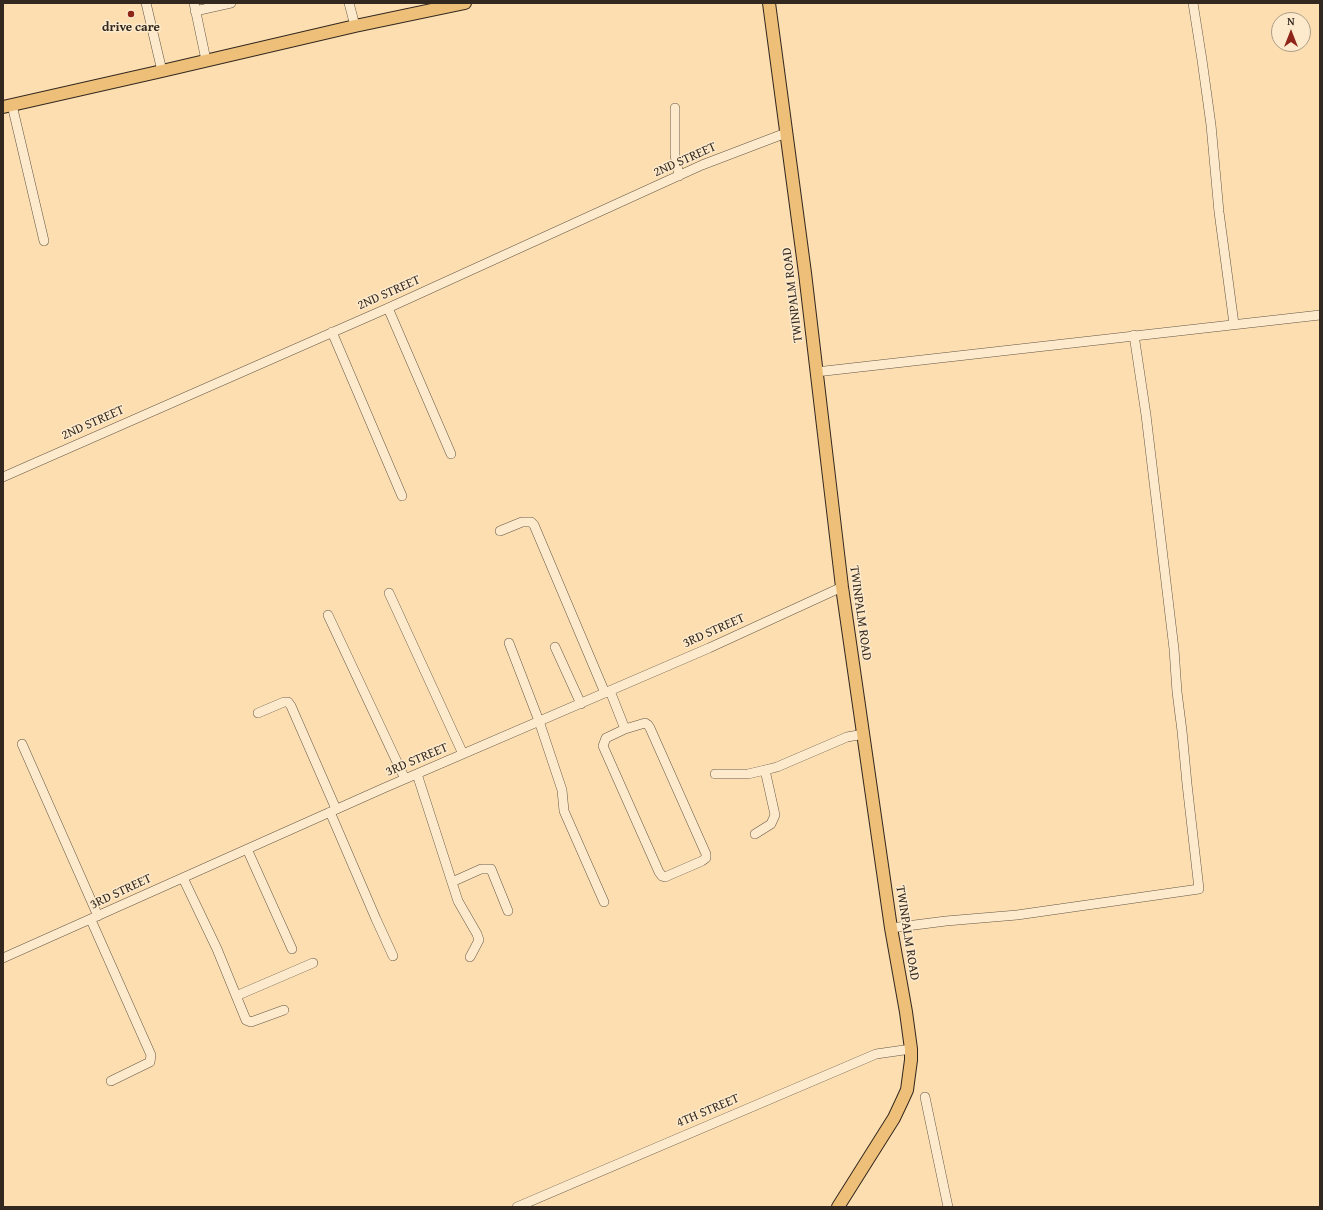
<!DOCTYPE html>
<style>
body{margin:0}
#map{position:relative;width:1323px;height:1210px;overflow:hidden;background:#fcdeb1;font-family:"Gentium Book Plus",serif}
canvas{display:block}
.frame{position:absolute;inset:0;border:4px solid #32281f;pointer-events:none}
.north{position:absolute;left:1271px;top:12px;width:40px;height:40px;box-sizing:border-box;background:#fdeacc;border:1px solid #ac9c87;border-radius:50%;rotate:0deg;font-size:11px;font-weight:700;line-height:16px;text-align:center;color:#32281f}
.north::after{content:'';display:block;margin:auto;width:14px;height:18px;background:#8f2418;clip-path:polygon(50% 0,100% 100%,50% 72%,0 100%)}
</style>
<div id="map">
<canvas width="1323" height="1210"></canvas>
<div class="frame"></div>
<div class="north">N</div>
</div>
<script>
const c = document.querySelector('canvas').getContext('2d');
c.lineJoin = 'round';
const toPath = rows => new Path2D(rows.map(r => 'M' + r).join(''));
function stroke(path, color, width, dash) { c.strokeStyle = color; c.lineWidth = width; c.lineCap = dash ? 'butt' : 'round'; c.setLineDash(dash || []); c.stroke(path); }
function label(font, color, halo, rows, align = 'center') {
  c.font = font + ' "Gentium Book Plus",serif'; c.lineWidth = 3; c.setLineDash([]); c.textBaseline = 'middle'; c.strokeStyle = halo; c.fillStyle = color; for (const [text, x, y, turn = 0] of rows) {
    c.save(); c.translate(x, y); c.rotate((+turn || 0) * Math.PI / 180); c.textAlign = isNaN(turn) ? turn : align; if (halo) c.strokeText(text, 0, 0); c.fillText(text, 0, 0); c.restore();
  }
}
const minor = toPath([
 [146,3,162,71],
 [194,3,206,60],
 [349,3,355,26],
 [1193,3,1202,60,1211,125,1219,212,1234,324],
 [195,11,231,3],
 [12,105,44,241],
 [675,108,675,155,679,176],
 [388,308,451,454],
 [332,332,402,496],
 [816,372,1320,315],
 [3,477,388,308,702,165,786,133],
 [500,531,522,522,531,522,534,525,605,693],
 [389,593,463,754],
 [328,615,405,779],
 [509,643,539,721,562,790,564,811,604,902],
 [555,647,581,704],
 [610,691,625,729],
 [258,713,284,702,288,702,291,706,336,809],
 [645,723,648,725,650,728,706,854,706,858,702,861,665,877,662,876,659,872,603,746,606,738,625,729,645,723],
 [22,744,98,916],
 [417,774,458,901,477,934,479,940,470,957],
 [715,774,748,774,765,770,777,767,847,737,864,734],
 [330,812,376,919,393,956],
 [755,834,771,824,775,815,765,770],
 [247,849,292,949],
 [183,878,217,949,246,1020,251,1022,284,1010],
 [452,882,481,869,491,869,508,911],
 [91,920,151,1055,150,1062,111,1081],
 [891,928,946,921,1017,915,1199,889,1187,784,1182,731,1177,692,1174,649,1146,415,1134,335],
 [3,958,384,788,709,648,842,587],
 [236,996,313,963],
 [925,1097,948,1207],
 [517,1207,876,1054,911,1049]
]);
const major = toPath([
 [769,3,805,273,842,587,891,928,906,1012,911,1049,911,1060,907,1090,902,1101,894,1118,838,1207],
 [3,107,162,71,355,26,465,3]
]);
const markers = [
 [131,14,4,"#8f2418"]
];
const poiNames = [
 ["drive care",131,28]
];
const streetNames = [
 ["2ND STREET",685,160,-24],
 ["2ND STREET",389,293,-24],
 ["TWINPALM ROAD",793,295,-97],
 ["2ND STREET",93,423,-24],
 ["TWINPALM ROAD",860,613,82],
 ["3RD STREET",714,631,-24],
 ["3RD STREET",417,760,-23],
 ["3RD STREET",121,892,-25],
 ["TWINPALM ROAD",907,933,81],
 ["4TH STREET",708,1111,-23]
];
stroke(minor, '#645644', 10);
stroke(major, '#32281f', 14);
stroke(minor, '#fdeacc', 9);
stroke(major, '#eebf78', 12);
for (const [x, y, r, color] of markers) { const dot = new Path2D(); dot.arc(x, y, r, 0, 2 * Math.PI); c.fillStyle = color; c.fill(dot); stroke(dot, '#fdeacc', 1.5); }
label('bold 13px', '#32281f', '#fdeacc', poiNames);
label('13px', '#32281f', '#fdeacc', streetNames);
</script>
